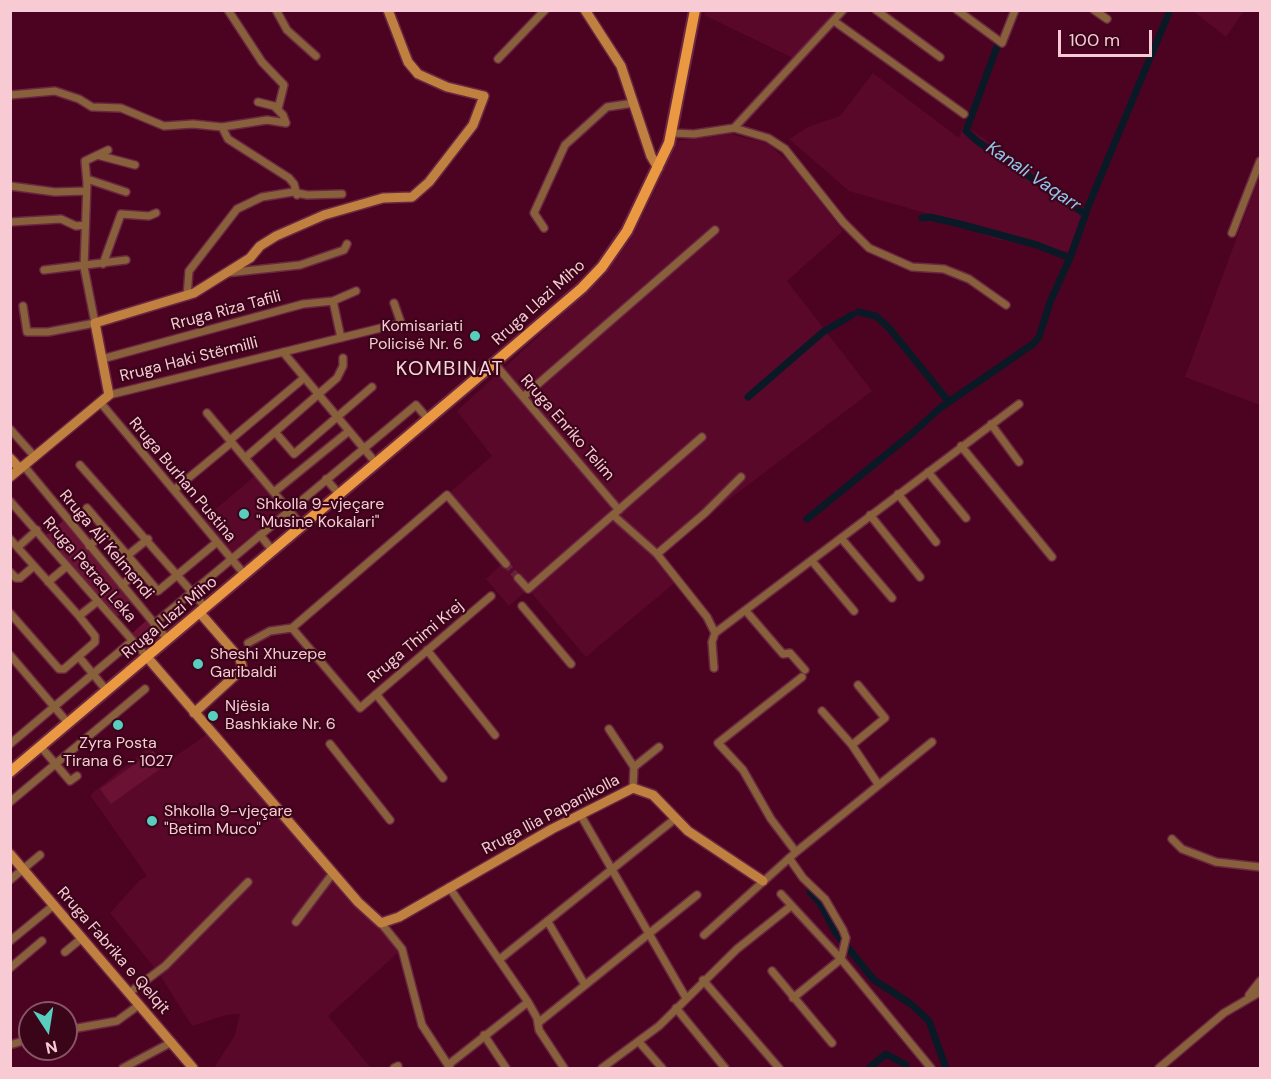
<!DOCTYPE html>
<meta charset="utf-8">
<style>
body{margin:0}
#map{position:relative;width:1271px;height:1079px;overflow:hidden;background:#4b0321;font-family:"DM Sans",sans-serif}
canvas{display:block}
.frame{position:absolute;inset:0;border:12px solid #f7cad4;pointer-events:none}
.north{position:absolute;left:18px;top:1001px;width:60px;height:60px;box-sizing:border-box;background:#3a0519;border:2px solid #865464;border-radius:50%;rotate:168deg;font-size:16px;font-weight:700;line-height:24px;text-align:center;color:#f7cad4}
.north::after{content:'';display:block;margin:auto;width:21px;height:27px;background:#59cebe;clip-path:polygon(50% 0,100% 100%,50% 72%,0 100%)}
.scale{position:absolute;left:1058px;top:30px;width:94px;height:27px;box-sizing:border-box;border:3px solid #f7cad4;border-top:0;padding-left:8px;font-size:18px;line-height:21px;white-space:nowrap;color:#f7cad4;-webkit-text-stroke:4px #3a0519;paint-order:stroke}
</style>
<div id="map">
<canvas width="1271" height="1079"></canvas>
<div class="frame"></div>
<div class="north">N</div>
<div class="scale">100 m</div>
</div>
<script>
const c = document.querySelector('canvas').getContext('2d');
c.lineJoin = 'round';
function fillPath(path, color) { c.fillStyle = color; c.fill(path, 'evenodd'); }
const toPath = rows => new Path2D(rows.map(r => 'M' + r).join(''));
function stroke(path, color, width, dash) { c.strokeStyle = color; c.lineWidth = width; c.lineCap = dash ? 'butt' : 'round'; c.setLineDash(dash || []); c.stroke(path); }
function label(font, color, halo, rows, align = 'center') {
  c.font = font + ' "DM Sans",sans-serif'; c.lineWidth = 4.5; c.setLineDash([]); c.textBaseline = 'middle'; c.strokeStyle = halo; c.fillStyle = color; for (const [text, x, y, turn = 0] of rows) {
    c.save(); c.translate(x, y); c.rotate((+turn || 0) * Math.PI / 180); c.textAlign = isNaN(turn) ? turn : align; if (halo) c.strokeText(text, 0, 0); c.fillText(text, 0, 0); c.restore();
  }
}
const built = toPath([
 [705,10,843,11,797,60,704,15],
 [1193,11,1244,11,1226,37],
 [873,73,959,138,964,125,1085,208,1068,252,996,239,925,213,849,191,789,139,808,127,840,116],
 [731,134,768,144,790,163,843,231,787,281,872,391,657,554,678,580,586,657,528,589,509,606,486,579,504,562,447,495,492,456,457,411,604,276,631,239,654,193,675,141],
 [1260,175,1260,405,1185,377],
 [256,475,284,509,232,552,204,519],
 [210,732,402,949,328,1016,371,1068,214,1068,235,1035,240,1014,226,1015,192,1026,158,972,110,913,139,881,147,876,90,795,149,747,166,763]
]);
const green = toPath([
 [63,521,133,604,116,618,46,535],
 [149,618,162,633,141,650,129,636],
 [153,751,164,766,111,804,100,789]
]);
const canal = toPath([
 [998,44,966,131,977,141,1085,214,1170,10],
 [922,218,930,217,960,224,1037,245,1070,258],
 [858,312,876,316,889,328,949,402],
 [748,397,823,332,852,315],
 [807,519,915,431,940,408,1033,344,1039,337,1050,302,1070,258,1086,213],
 [810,892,820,903,836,933,874,980,911,1004,929,1021,946,1068],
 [869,1068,886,1054,906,1065]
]);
const streetTunnel = toPath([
 [506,564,518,578]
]);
const street = toPath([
 [228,10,262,62,284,85,278,109],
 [276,10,287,30,316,56],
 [876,10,940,57],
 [957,10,1002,43,1015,10],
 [1094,10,1107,19],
 [834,21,964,114],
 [498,59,545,10],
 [10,95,55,91,79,99,92,107,121,108,164,126,193,124,222,127,267,120,286,123,283,115,274,106,258,102],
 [222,127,228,139,289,178,294,184,297,195],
 [734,128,843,10],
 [672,133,694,134,734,128,768,138,785,149,843,222,869,248,912,267,944,269,969,279,1006,305],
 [97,155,135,165],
 [87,179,126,192],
 [10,186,55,192,86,191],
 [10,222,61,219,76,226,85,225],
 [544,228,534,213,565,145,607,107,634,103],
 [1232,233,1260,161],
 [103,264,121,214,149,216,156,213],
 [44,270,126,260],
 [226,273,300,265,344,250,347,244],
 [187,296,189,271,237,209,262,197,293,192,307,195,342,194],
 [333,301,341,338],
 [23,306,27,332,48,332,95,323,84,267,87,183,85,161,108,150],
 [283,352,376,463],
 [102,359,303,304,333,301,356,291],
 [494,363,619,510],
 [109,395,401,323,394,303],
 [523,397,715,230],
 [100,402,245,575],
 [207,413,302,526],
 [991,424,1019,462],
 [10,429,35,457],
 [275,432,294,454,372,387],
 [230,440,304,378],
 [961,446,1052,557],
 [245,458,337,378,343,366,343,358],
 [80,465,206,608],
 [24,466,168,640],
 [928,472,966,518],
 [326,479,339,494],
 [174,490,232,442],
 [274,492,349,431],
 [898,494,936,542],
 [10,501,147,657],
 [87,508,158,591,217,542],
 [613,515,657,554,707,617,715,633,712,642,714,668],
 [870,515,920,577],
 [260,535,273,551],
 [841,538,892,598],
 [10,539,79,616,95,636,95,642,64,669,59,669,10,613],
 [89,546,107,531],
 [18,547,37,530],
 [657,554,705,513,741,477],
 [128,555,148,539],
 [812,561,854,611],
 [10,572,16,578,20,578,34,566],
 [518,578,528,589,702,437],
 [48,582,67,566],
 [122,585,140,570],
 [522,606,571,664],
 [746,611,783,654,790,653,805,670],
 [79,616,98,601],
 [154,624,416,405,428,419],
 [292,628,360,708,491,596],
 [715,633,1019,404],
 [248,643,270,631,292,628,447,495,506,564],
 [427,650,495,735],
 [10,655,68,723],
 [79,657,107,691],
 [858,685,885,718,852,745,878,784],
 [376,694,443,778],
 [822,711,852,745],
 [609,729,634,767,633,788],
 [10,744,132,641],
 [330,744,390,820],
 [41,747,70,781,77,776],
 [634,767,659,747],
 [10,802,145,689],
 [580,814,686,998],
 [1172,839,1182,849,1216,862,1260,867],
 [796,852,771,819,743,770,718,743,802,677],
 [789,858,803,878,825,899,843,930,846,938,841,959],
 [10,880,40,855],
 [449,887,528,1002,537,1018,539,1030,564,1068],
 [781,894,841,959,931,1068],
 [296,922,333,873],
 [548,922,585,985],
 [381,923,402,949,422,1025,450,1068],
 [704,935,796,852,932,742],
 [10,941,54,905],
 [65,952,82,938],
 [500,959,676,818],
 [10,968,42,941],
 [772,971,832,1043],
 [703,980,779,1068],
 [129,993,165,966,248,882],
 [1249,995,1260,981],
 [793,998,841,959],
 [676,1008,725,1068],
 [538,1023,697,895],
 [66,1030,117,1021,139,1005],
 [484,1035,506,1068],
 [639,1042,662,1068],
 [13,1044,30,1039],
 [448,1065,528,1002],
 [123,1068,172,1042],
 [394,1068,398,1066],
 [602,1068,659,1026,737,949,791,906],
 [1159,1068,1224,1013,1260,992]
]);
const secondary = toPath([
 [585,10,621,66,651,156,658,168],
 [10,458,20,469],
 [10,477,109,395,95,323,194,293,250,258,260,246,276,236,324,215,383,198,412,197,429,182,473,125,484,96,447,87,418,74,408,62,388,10],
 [147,657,358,902,381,923,399,917,552,829,633,788,653,795,688,831,763,881],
 [194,713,239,672,242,666,240,659,200,613],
 [10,854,193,1068]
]);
const primary = toPath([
 [10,772,465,388,582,288,602,267,627,231,669,143,695,10]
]);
const markers = [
 [475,336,6,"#59cebe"],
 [244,514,6,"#59cebe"],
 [198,664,6,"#59cebe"],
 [213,716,6,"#59cebe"],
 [118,725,6,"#59cebe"],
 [152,821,6,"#59cebe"]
];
const streetNames = [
 ["Rruga Llazi Miho",539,303,-42],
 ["Rruga Riza Tafili",226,311,-15],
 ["Rruga Haki Stërmilli",189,360,-14],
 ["Rruga Enriko Telim",567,428,49],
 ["Rruga Burhan Pustina",182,480,50],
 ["Rruga Ali Kelmendi",106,545,50],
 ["Rruga Petraq Leka",89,570,49],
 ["Rruga Llazi Miho",170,618,-40],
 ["Rruga Thimi Krej",416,642,-40],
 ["Rruga Ilia Papanikolla",551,815,-28],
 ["Rruga Fabrika e Qelqit",113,951,49]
];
const poiNames = [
 ["Komisariati",463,327,"right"],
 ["Policisë Nr. 6",463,345,"right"],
 ["Shkolla 9-vjeçare",256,505],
 ["\"Musine Kokalari\"",256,523],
 ["Sheshi Xhuzepe",210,655],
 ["Garibaldi",210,673],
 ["Njësia",225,707],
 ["Bashkiake Nr. 6",225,725],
 ["Zyra Posta",118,744,"center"],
 ["Tirana 6 - 1027",118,762,"center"],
 ["Shkolla 9-vjeçare",164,812],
 ["\"Betim Muco\"",164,830]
];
const waterNames = [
 ["Kanali Vaqarr",1033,177,34]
];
const quarterNames = [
 ["KOMBINAT",450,370]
];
fillPath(built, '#5a082a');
fillPath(green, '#6a1134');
stroke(canal, '#091a26', 7);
stroke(streetTunnel, '#65213c', 7, [7, 3.5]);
stroke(street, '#6a2741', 10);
stroke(secondary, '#6a2741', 12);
stroke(primary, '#6a2741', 14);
stroke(street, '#88603b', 7);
stroke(secondary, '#bf8040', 9);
stroke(primary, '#ea9842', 10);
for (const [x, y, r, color] of markers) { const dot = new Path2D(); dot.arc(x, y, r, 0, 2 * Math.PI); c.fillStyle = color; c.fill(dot); stroke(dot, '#3a0519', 2); }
label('16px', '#f7cad4', '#3a0519', streetNames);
label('16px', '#f7cad4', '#3a0519', poiNames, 'left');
label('italic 18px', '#92c4ed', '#3a0519', waterNames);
c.letterSpacing = '1.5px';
label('20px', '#f8d4dc', '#3a0519', quarterNames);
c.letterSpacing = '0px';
</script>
